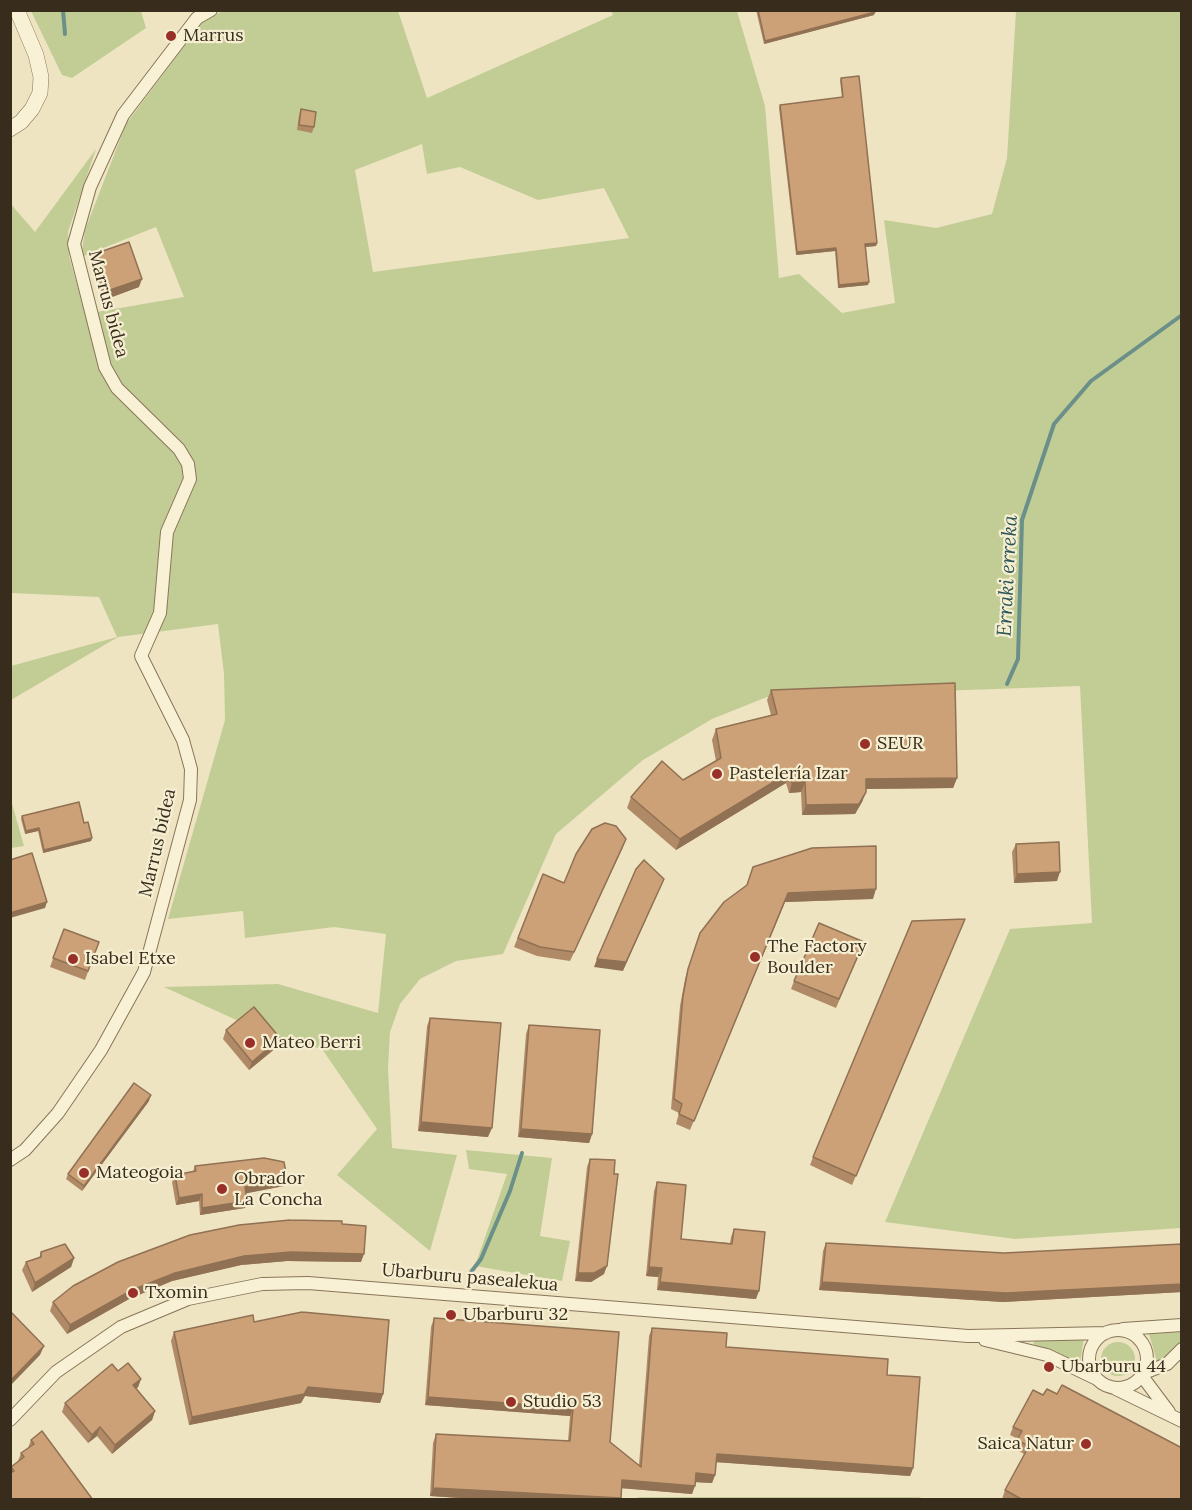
<!DOCTYPE html>
<meta charset="utf-8">
<style>
body{margin:0}
#map{position:relative;width:1192px;height:1510px;overflow:hidden;background:#eee4c2;font-family:Lora,serif}
canvas{display:block}
.frame{position:absolute;inset:0;border:12px solid #382c1d;pointer-events:none}
</style>
<div id="map">
<canvas width="1192" height="1510"></canvas>
<div class="frame"></div>
</div>
<script>
const c = document.querySelector('canvas').getContext('2d');
c.lineJoin = 'round';
function fillPath(path, color) { c.fillStyle = color; c.fill(path, 'evenodd'); }
const toPath = rows => new Path2D(rows.map(r => 'M' + r).join(''));
function stroke(path, color, width, dash) { c.strokeStyle = color; c.lineWidth = width; c.lineCap = dash ? 'butt' : 'round'; c.setLineDash(dash || []); c.stroke(path); }
function label(font, color, halo, rows, align = 'center') {
  c.font = font + ' Lora,serif'; c.lineWidth = 4.5; c.setLineDash([]); c.textBaseline = 'middle'; c.strokeStyle = halo; c.fillStyle = color; for (const [text, x, y, turn = 0] of rows) {
    c.save(); c.translate(x, y); c.rotate((+turn || 0) * Math.PI / 180); c.textAlign = isNaN(turn) ? turn : align; if (halo) c.strokeText(text, 0, 0); c.fillText(text, 0, 0); c.restore();
  }
}
const green = toPath([
 [31,11,141,11,146,28,72,78,62,75],
 [223,11,398,11,427,98,613,15,611,11,737,11,765,106,779,278,799,274,842,313,895,303,884,220,936,228,992,214,1007,158,1016,11,1181,11,1181,1228,1015,1239,885,1222,1010,929,1092,923,1080,686,767,697,712,719,643,760,556,834,503,954,456,961,420,979,400,1004,390,1032,388,1068,392,1148,457,1155,430,1251,337,1175,377,1129,322,1049,269,1035,164,987,278,984,378,1013,386,934,334,927,245,938,243,911,168,919,225,720,224,674,218,624,118,637,11,700,11,666,117,637,99,597,11,593,10,203,35,232,96,149,68,232,69,256,85,314,184,297,156,227,81,257,85,230,126,124,203,21],
 [422,144,427,174,460,167,538,200,604,188,629,238,373,272,355,170],
 [11,800,24,846,11,848,10,848],
 [466,1150,552,1158,540,1236,570,1241,562,1281,475,1266,507,1174,469,1169],
 [1181,1332,1181,1341,1160,1363,1157,1362,1149,1334],
 [1084,1338,1080,1363,1033,1344,1036,1340],
 '1101 1359a17 17 0 1 1 34 0a17 17 0 1 1-34 0Z',
 [640,1497,918,1497,927,1499,632,1499]
]);
const stream = toPath([
 [63,10,65,34],
 [1007,684,1018,659,1022,520,1054,424,1091,381,1182,315],
 [471,1272,481,1259,510,1191,522,1153]
]);
const minor = toPath([
 [10,1160,25,1150,58,1113,101,1050,144,972,190,800,191,769,183,740,141,656,160,613,167,532,190,479,188,464,179,449,117,388,105,367,74,244,90,187,123,115,197,18,211,10],
 [1123,1329,1182,1325],
 '1089 1359a29 29 0 1 1 58 0a29 29 0 1 1-58 0Z',
 [985,1340,1047,1355,1097,1379],
 [1144,1373,1167,1364,1182,1349],
 [1142,1376,1169,1412],
 [1116,1389,1182,1421],
 [10,1420,56,1372,121,1327,188,1299,262,1284,308,1283,968,1336,1106,1333]
]);
const tertiary = toPath([
 [10,129,21,122,32,109,40,93,41,77,36,55,17,10]
]);
const wall = toPath([
 [756,10,875,10,875,12,874,15,764,44],
 [841,78,877,243,876,246,866,247,868,285,838,288,835,251,796,255,779,108,780,105,842,98,840,81],
 [301,109,314,127,312,133,297,130,299,115],
 [94,254,139,287,104,300,91,263],
 [771,690,957,778,953,788,866,789,862,802,855,814,802,815,801,792,789,793,786,783,676,850,627,808,631,797,683,780,716,761,712,740,716,729,771,715,767,700],
 [22,816,84,823,92,838,91,841,43,853,38,831,25,834,21,819],
 [1016,844,1057,881,1014,883,1012,852],
 [623,847,570,961,537,956,514,947,543,874,564,883],
 [873,899,785,902,690,1130,676,1124,679,1113,671,1109,680,1006,685,979,700,933,724,902],
 [965,919,852,1185,810,1165,813,1157],
 [64,929,99,942,85,980,50,967],
 [861,950,836,1008,791,989,794,981],
 [430,1018,488,1137,418,1131,427,1026],
 [529,1025,592,1134,589,1143,518,1137,526,1034],
 [226,1030,280,1038,277,1047,249,1070,223,1039],
 [149,1101,82,1191,66,1179,68,1174],
 [590,1159,614,1174,604,1274,591,1282,575,1281,587,1167],
 [195,1166,284,1186,246,1193,245,1208,200,1215,199,1201,176,1205,172,1182,175,1175,193,1171],
 [657,1182,681,1239,730,1243,731,1237,734,1229,756,1299,657,1290,658,1277,646,1276,654,1191],
 [342,1224,361,1262,287,1261,241,1265,172,1281,129,1299,67,1334,50,1311,53,1302],
 [826,1243,1004,1253,1182,1244,1182,1292,1003,1302,819,1290,823,1251],
 [41,1252,74,1258,71,1267,32,1292,22,1270,26,1262,39,1258],
 [434,1318,619,1332,610,1442,639,1465,649,1336,652,1328,726,1347,887,1375,913,1468,910,1476,716,1462,715,1475,712,1483,695,1482,692,1494,622,1488,621,1500,490,1500,430,1496,433,1443,436,1434,568,1441,570,1416,425,1405,431,1327],
 [254,1322,383,1394,380,1403,305,1396,301,1403,189,1425,171,1341,174,1332],
 [118,1371,141,1379,138,1387,136,1389,155,1411,152,1420,112,1454,97,1436,88,1443,62,1412,65,1403],
 [1013,1427,1182,1500,1003,1500,1002,1499,1005,1490,1024,1454,1014,1448,1018,1439,1010,1435],
 [42,1431,10,1500,11,1467,18,1461,21,1453,28,1448,31,1440]
]);
const shadedWall = toPath([
 [875,12,874,15,764,44,765,41],
 [877,243,876,246,864,247,865,244],
 [836,248,835,251,796,255,797,252],
 [142,279,139,287,104,300,107,291],
 [869,282,868,285,838,288,839,285],
 [790,772,786,783,676,850,680,839],
 [957,778,953,788,862,789,866,779],
 [805,782,801,792,789,793,792,783],
 [866,792,862,802,855,814,802,815,806,805],
 [39,828,38,831,25,834,26,831],
 [92,838,91,841,43,853,44,850],
 [626,839,623,847,570,961,574,952],
 [1060,872,1057,881,1014,883,1017,874],
 [664,879,623,971,594,967,597,959],
 [876,889,873,899,785,902,690,1130,788,893],
 [47,902,45,908,10,918,10,913],
 [280,1038,277,1047,249,1070,252,1062],
 [151,1095,149,1101,82,1191,84,1186],
 [421,1122,492,1128,488,1137,418,1131],
 [521,1129,592,1134,589,1143,518,1137],
 [287,1178,284,1186,243,1194,245,1187],
 [202,1194,199,1201,176,1205,179,1198],
 [247,1201,245,1208,200,1215,202,1208],
 [291,1252,364,1254,361,1262,287,1261,241,1265,172,1281,129,1299,67,1334,70,1325,132,1290,175,1273,244,1256],
 [74,1258,71,1267,32,1292,35,1283],
 [607,1266,604,1274,591,1282,575,1281,578,1273],
 [649,1267,662,1268,658,1277,646,1276],
 [660,1282,759,1291,756,1299,657,1290],
 [822,1282,1182,1284,1182,1292,1003,1302,819,1290],
 [44,1346,40,1355,10,1386,10,1381],
 [141,1379,138,1387,130,1394,133,1385],
 [308,1387,383,1394,380,1403,305,1396,301,1403,189,1425,192,1417],
 [428,1397,573,1408,570,1416,425,1405],
 [155,1411,152,1420,112,1454,115,1445],
 [100,1427,97,1436,88,1443,92,1435],
 [717,1454,913,1468,910,1476,714,1462],
 [696,1473,715,1475,712,1483,693,1482],
 [622,1480,695,1486,692,1494,619,1488],
 [433,1488,621,1498,621,1500,490,1500,430,1496]
]);
const building = toPath([
 [758,10,875,10,875,12,765,41,758,10],
 [859,76,877,243,865,244,869,282,839,285,836,248,797,252,780,105,843,97,841,78,859,76],
 [301,109,316,112,314,127,299,125,301,109],
 [129,242,142,279,107,291,94,254,129,242],
 [955,683,957,778,866,779,866,792,859,804,806,805,805,782,792,783,790,772,680,839,631,797,662,761,683,780,721,758,716,729,777,714,771,690,955,683],
 [79,802,84,823,88,822,92,838,44,850,39,828,26,831,22,816,79,802],
 [605,823,616,826,626,839,574,952,540,947,518,938,543,874,564,883,576,854,592,829,605,823],
 [1059,842,1060,872,1017,874,1016,844,1059,842],
 [876,846,876,889,788,893,694,1121,679,1114,682,1104,674,1099,683,996,688,969,700,933,724,902,747,885,753,867,812,848,876,846],
 [32,853,47,902,10,913,10,860,32,853],
 [644,860,664,879,626,962,597,959,636,869,644,860],
 [965,919,856,1176,813,1157,912,921,965,919],
 [819,923,864,942,839,999,794,981,819,923],
 [64,929,99,942,88,971,53,958,64,929],
 [254,1007,280,1038,252,1062,226,1030,254,1007],
 [430,1018,501,1023,492,1128,421,1122,430,1018],
 [529,1025,600,1030,592,1134,521,1129,529,1025],
 [134,1083,151,1095,84,1186,68,1174,134,1083],
 [264,1158,284,1162,287,1178,245,1187,247,1201,202,1208,202,1194,179,1198,175,1175,196,1171,195,1166,264,1158],
 [590,1159,615,1160,614,1174,618,1174,607,1266,594,1273,578,1273,590,1159],
 [657,1182,686,1185,681,1239,732,1244,734,1229,765,1232,759,1291,660,1282,662,1268,649,1267,657,1182],
 [290,1220,342,1221,342,1224,366,1226,364,1254,291,1252,244,1256,175,1273,132,1290,70,1325,53,1302,73,1286,118,1262,190,1235,239,1225,290,1220],
 [826,1243,1004,1253,1182,1244,1182,1284,1006,1293,822,1282,826,1243],
 [65,1244,74,1258,35,1283,26,1262,41,1257,41,1252,65,1244],
 [10,1312,11,1312,44,1346,10,1381,10,1312],
 [302,1312,389,1320,383,1394,308,1387,304,1394,192,1417,174,1332,253,1315,254,1322,302,1312],
 [434,1318,619,1332,610,1442,641,1467,652,1328,727,1333,726,1347,888,1359,887,1375,920,1377,913,1468,717,1454,715,1475,696,1473,695,1486,622,1480,621,1498,433,1488,436,1434,570,1441,573,1408,428,1397,434,1318],
 [128,1363,141,1379,133,1385,155,1411,115,1445,100,1427,92,1435,65,1403,112,1364,118,1371,128,1363],
 [1062,1385,1182,1448,1182,1500,1023,1500,1005,1490,1029,1446,1017,1440,1022,1431,1013,1427,1033,1390,1043,1395,1047,1389,1057,1394,1062,1385],
 [42,1431,93,1500,10,1500,10,1473,14,1471,11,1467,24,1457,21,1453,34,1444,31,1440,42,1431]
]);
const markers = [
 [171,36,6,"#982f28"],
 [865,744,6,"#982f28"],
 [717,774,6,"#982f28"],
 [755,957,6,"#982f28"],
 [73,959,6,"#982f28"],
 [250,1043,6,"#982f28"],
 [84,1173,6,"#982f28"],
 [222,1189,6,"#982f28"],
 [133,1293,6,"#982f28"],
 [451,1315,6,"#982f28"],
 [1049,1367,6,"#982f28"],
 [511,1402,6,"#982f28"],
 [1086,1444,6,"#982f28"]
];
const poiNames = [
 ["Marrus",183,36],
 ["SEUR",877,744],
 ["Pastelería Izar",729,774],
 ["The Factory",767,947],
 ["Boulder",767,968],
 ["Isabel Etxe",85,959],
 ["Mateo Berri",262,1043],
 ["Mateogoia",96,1173],
 ["Obrador",234,1179],
 ["La Concha",234,1200],
 ["Txomin",145,1293],
 ["Ubarburu 32",463,1315],
 ["Ubarburu 44",1061,1367],
 ["Studio 53",523,1402],
 ["Saica Natur",1074,1444,"right"]
];
const streetNames = [
 ["Marrus bidea",108,304,75],
 ["Marrus bidea",158,843,-77],
 ["Ubarburu pasealekua",470,1278,5]
];
const waterNames = [
 ["Erraki erreka",1008,576,-87]
];
fillPath(green, '#c2cd95');
stroke(stream, '#6b8f89', 4);
stroke(minor, '#887559', 14);
stroke(tertiary, '#887559', 16);
stroke(minor, '#f9f1d5', 12);
stroke(tertiary, '#f9f1d5', 15);
fillPath(wall, '#b08a66');
fillPath(shadedWall, '#907153');
fillPath(building, '#cda177');
stroke(building, '#907153', 1.5);
for (const [x, y, r, color] of markers) { const dot = new Path2D(); dot.arc(x, y, r, 0, 2 * Math.PI); c.fillStyle = color; c.fill(dot); stroke(dot, '#f6eed1', 2); }
label('18px', '#382c1d', '#f6eed1', poiNames, 'left');
label('18px', '#382c1d', '#f6eed1', streetNames);
label('italic 20px', '#2c5858', '#f6eed1', waterNames);
</script>
